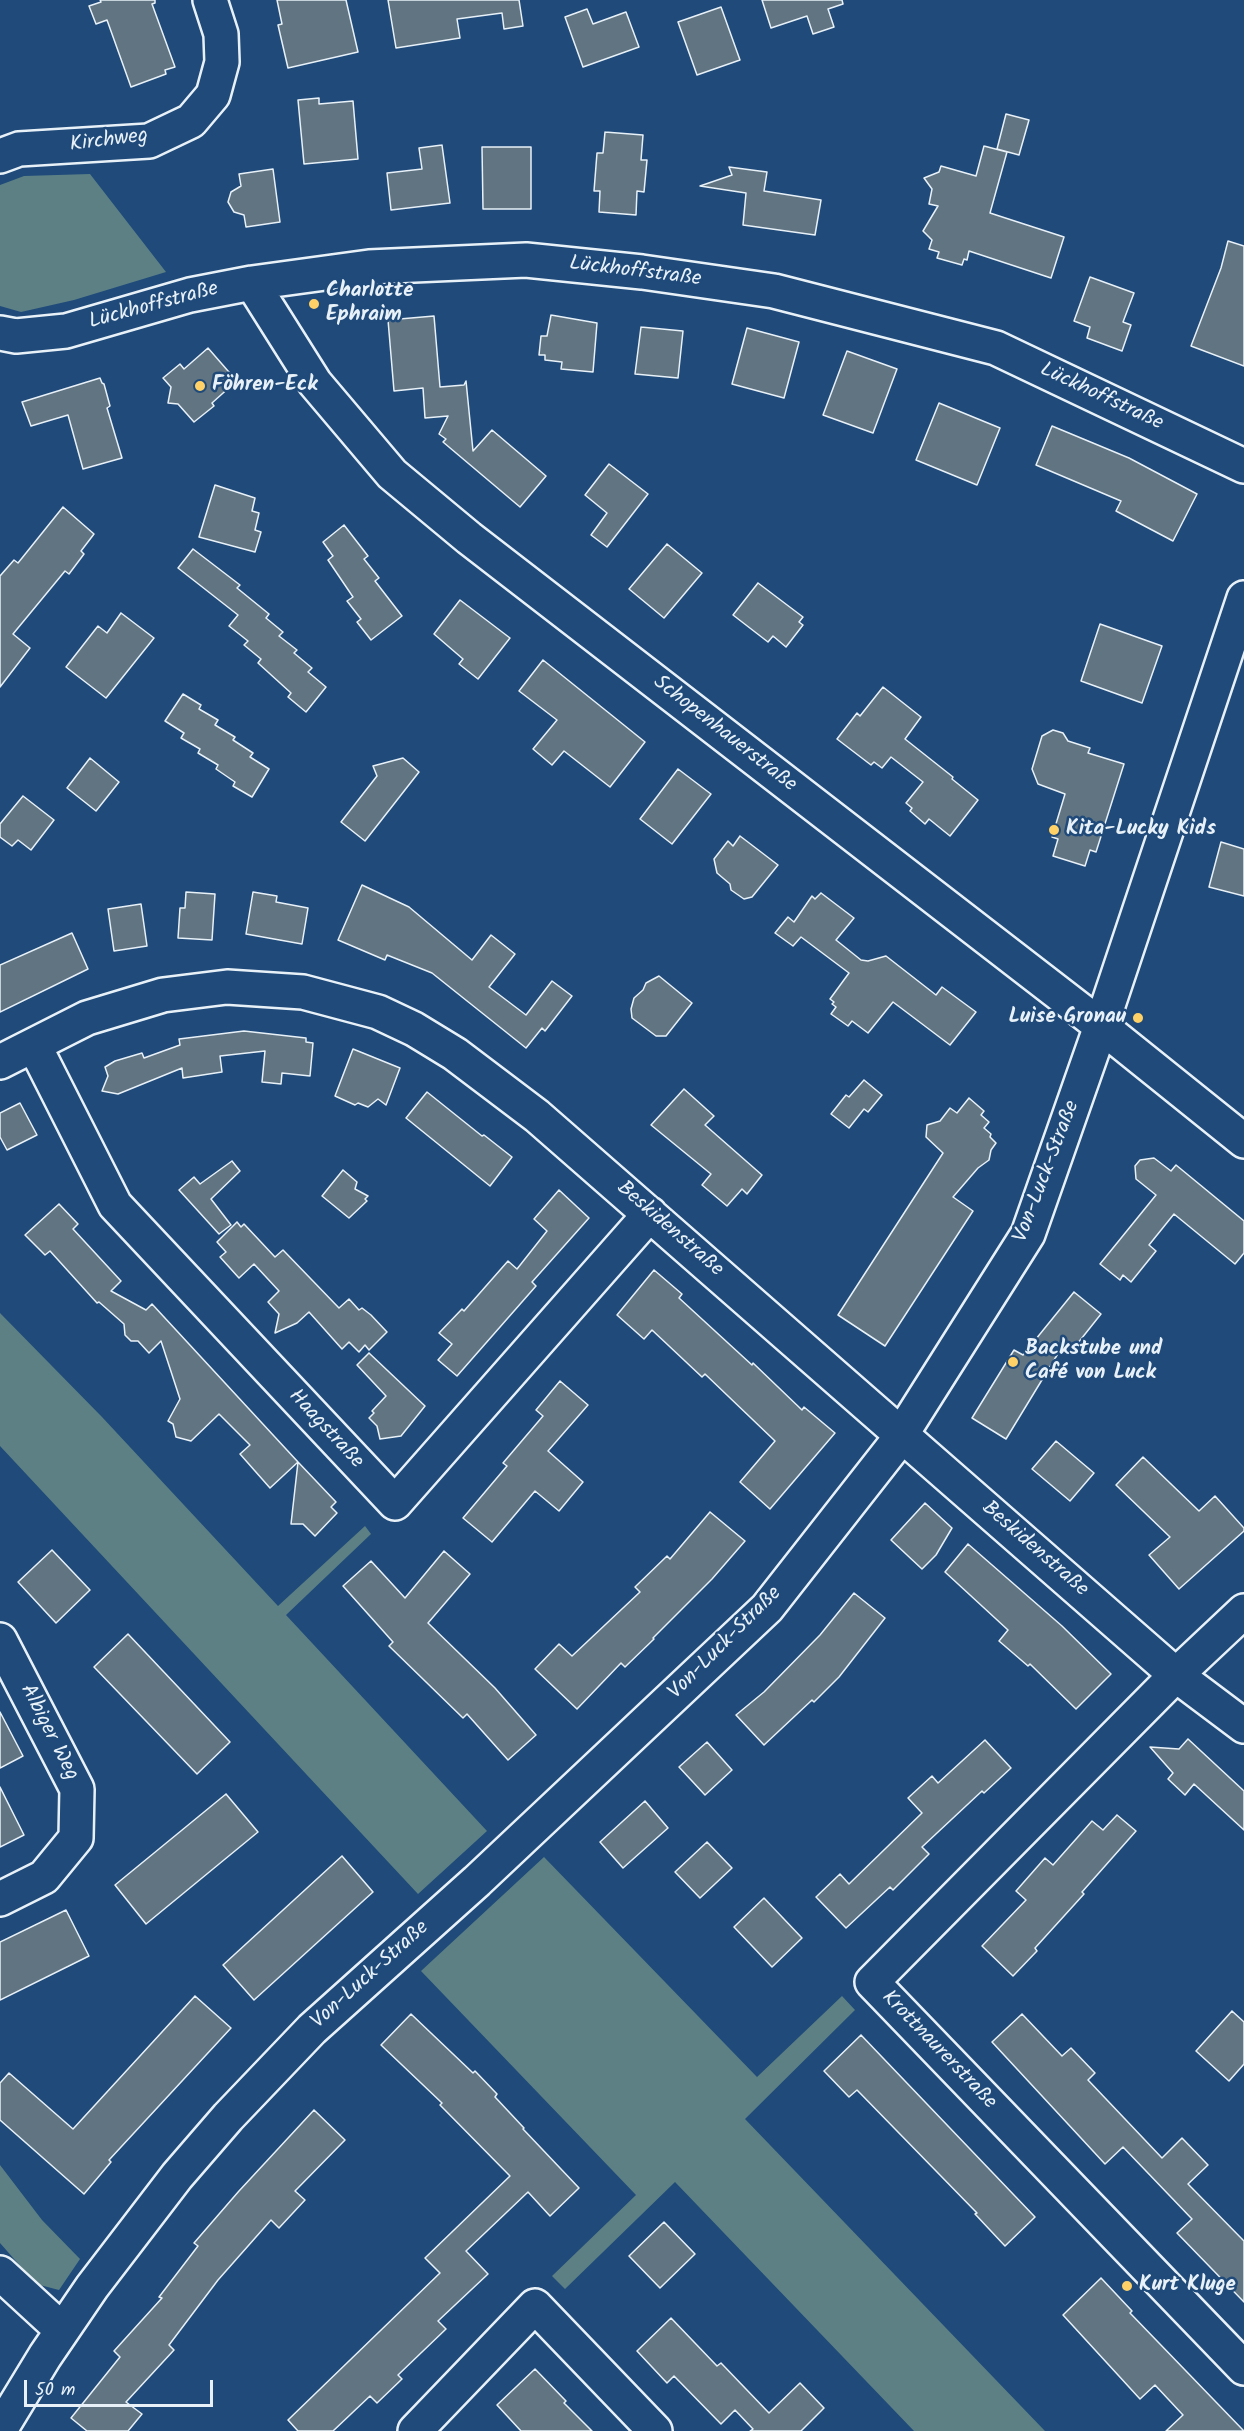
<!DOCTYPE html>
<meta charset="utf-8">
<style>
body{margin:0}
#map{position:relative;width:1244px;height:2431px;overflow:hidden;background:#1f4a7a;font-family:Kalam,sans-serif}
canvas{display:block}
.scale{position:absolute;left:24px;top:2380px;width:189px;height:27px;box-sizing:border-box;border:3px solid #e8f1f8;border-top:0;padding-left:8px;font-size:18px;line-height:21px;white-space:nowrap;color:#e8f1f8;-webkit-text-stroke:4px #1f4a7a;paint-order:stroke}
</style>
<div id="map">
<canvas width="1244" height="2431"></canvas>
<div class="scale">50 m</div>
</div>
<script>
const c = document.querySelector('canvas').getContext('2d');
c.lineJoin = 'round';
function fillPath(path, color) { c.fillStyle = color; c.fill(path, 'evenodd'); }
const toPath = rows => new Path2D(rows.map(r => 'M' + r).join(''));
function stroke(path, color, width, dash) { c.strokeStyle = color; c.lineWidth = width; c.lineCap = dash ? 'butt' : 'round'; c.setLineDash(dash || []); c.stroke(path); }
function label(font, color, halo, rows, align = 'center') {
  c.font = font + ' Kalam,sans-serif'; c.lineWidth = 5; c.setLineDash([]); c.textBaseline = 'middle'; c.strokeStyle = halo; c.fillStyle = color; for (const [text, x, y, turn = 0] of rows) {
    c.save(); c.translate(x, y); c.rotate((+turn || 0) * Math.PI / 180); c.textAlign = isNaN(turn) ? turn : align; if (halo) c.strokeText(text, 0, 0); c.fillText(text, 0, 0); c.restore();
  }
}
const green = toPath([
 [90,174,166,272,74,300,21,312,0,306,0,185,24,176],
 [0,1313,102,1417,278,1606,365,1526,371,1534,286,1615,487,1831,418,1894,0,1446],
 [544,1857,757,2077,842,1996,855,2010,745,2119,1045,2431,914,2431,675,2182,565,2289,552,2276,636,2195,421,1971],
 [0,2165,42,2220,80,2259,59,2290,36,2284,0,2243]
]);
const building = toPath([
 [100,0,155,0,155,3,152,4,175,67,165,70,166,74,131,87,107,20,96,24,89,6,101,2,100,0],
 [277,0,346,0,358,52,288,68,278,25,282,24,277,0],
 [388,0,519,0,523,26,504,29,502,13,457,19,460,38,396,48,388,0],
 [762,0,842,0,843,4,828,9,834,27,813,34,807,16,771,28,762,0],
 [721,7,740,60,697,75,678,22,721,7],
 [587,9,593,24,626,12,639,47,583,67,565,17,587,9],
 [319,98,319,104,353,101,358,159,304,164,298,100,319,98],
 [1006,114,1029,120,1019,155,997,149,1006,114],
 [605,132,643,135,641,160,647,160,644,192,637,191,636,215,599,212,600,191,594,191,597,153,603,153,605,132],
 [442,145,450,203,391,210,387,173,422,169,419,148,442,145],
 [984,146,1007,152,990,213,1064,237,1051,278,969,251,967,260,964,259,962,265,937,258,939,252,929,249,932,240,923,231,938,206,929,204,932,189,924,178,939,172,941,166,976,176,984,146],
 [482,147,531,147,531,209,483,209,482,147],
 [729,167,767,172,764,191,821,200,815,235,743,225,746,193,700,186,732,175,729,167],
 [273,169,280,222,246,227,244,215,234,212,228,202,231,192,241,186,239,174,273,169],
 [1228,241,1244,246,1244,366,1191,346,1221,268,1228,241],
 [1090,277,1134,293,1123,322,1131,325,1122,351,1087,338,1090,327,1074,321,1090,277],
 [551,315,597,323,593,372,561,369,562,362,545,360,545,355,539,355,541,336,547,336,551,315],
 [434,316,440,387,464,385,466,381,473,451,492,430,546,476,520,507,443,442,446,439,439,434,448,416,425,418,423,388,394,391,388,320,434,316],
 [641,327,683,331,678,378,635,374,641,327],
 [747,328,799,342,784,398,732,384,747,328],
 [208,348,235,379,230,383,232,385,212,403,214,406,194,422,178,404,168,403,171,387,163,378,180,364,184,369,208,348],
 [847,351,897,369,873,433,823,415,847,351],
 [100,378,102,383,104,384,110,406,107,408,122,458,83,469,68,415,31,426,22,402,100,378],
 [939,403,1000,428,977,485,916,460,939,403],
 [1052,426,1129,458,1197,494,1173,541,1116,511,1121,501,1036,465,1052,426],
 [609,464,648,494,607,547,591,535,607,513,585,495,609,464],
 [215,485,255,498,252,511,259,513,255,530,261,532,255,552,199,537,215,485],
 [63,507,94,534,81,551,84,554,69,574,65,571,13,634,30,648,0,687,0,576,14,560,18,563,63,507],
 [344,525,368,556,364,559,379,578,375,581,402,616,371,640,357,622,361,619,347,601,353,597,328,560,333,556,323,542,344,525],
 [667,544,702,573,664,618,629,589,667,544],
 [193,549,240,585,237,588,269,614,266,618,283,632,279,636,297,650,294,653,312,668,308,672,326,687,306,712,288,697,291,693,258,663,261,659,244,645,248,641,229,626,238,615,178,568,193,549],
 [758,583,803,617,799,622,803,625,786,647,773,636,768,642,733,615,758,583],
 [460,600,510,638,478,679,459,664,463,659,434,634,460,600],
 [121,613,154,638,106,698,66,667,98,626,107,633,121,613],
 [1100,624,1162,646,1142,703,1081,681,1100,624],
 [543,660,645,742,610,787,564,751,552,765,533,749,557,720,519,691,543,660],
 [883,687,921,717,905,739,953,777,952,779,978,800,950,836,929,819,925,824,910,811,912,808,906,803,923,782,891,757,882,768,874,762,871,765,837,739,857,713,860,716,883,687],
 [183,694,201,705,199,709,218,720,215,725,235,737,233,740,253,753,250,757,269,769,252,797,233,786,235,782,216,769,218,765,198,753,200,749,181,738,184,733,165,721,183,694],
 [1053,730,1063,733,1068,741,1090,748,1088,753,1124,764,1096,852,1090,850,1085,866,1053,856,1058,839,1052,837,1065,794,1038,784,1032,769,1042,736,1053,730],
 [90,758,119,782,96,811,67,788,90,758],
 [403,758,419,772,365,841,341,822,377,776,373,766,403,758],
 [678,769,711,794,672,844,640,819,678,769],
 [23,796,54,820,31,850,18,840,12,846,0,837,0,824,23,796],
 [740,836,778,865,752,897,744,899,731,890,730,884,717,873,714,859,728,841,733,846,740,836],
 [1221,842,1244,849,1244,896,1209,887,1221,842],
 [362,885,409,907,472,960,491,935,515,954,489,987,526,1015,552,981,572,996,545,1031,542,1028,526,1048,432,973,387,955,385,960,338,940,362,885],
 [186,892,215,894,212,940,178,938,180,908,185,908,186,892],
 [253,892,277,896,276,902,308,908,302,944,246,934,253,892],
 [821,893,854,918,836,940,861,960,868,961,886,956,936,995,942,987,976,1012,950,1045,893,1002,868,1033,852,1021,848,1026,831,1014,836,1007,832,1004,834,1002,830,999,849,973,801,937,793,946,775,933,788,917,794,922,812,896,815,899,821,893],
 [141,904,147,946,114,951,108,909,141,904],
 [72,933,88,969,0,1012,0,965,72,933],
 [659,976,692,1003,666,1036,656,1036,632,1018,631,1009,634,998,643,990,646,983,659,976],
 [244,1031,306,1038,306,1042,313,1043,310,1076,282,1073,281,1084,262,1082,265,1051,220,1056,222,1072,183,1078,182,1068,118,1094,102,1091,108,1076,105,1067,115,1061,142,1053,144,1058,180,1045,179,1039,244,1031],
 [353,1049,400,1068,386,1105,378,1099,368,1107,358,1103,355,1105,335,1096,353,1049],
 [864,1080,882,1095,868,1112,864,1109,849,1128,831,1114,846,1095,849,1097,864,1080],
 [684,1089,714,1116,705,1125,762,1175,747,1194,742,1189,727,1206,702,1185,711,1174,651,1125,684,1089],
 [427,1092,482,1136,484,1135,512,1157,490,1186,406,1118,427,1092],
 [969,1098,984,1111,981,1115,989,1122,984,1128,991,1134,990,1137,996,1143,991,1150,989,1160,978,1168,953,1197,973,1211,885,1346,838,1315,943,1153,926,1137,927,1125,940,1121,950,1108,957,1113,969,1098],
 [20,1103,37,1135,7,1150,0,1137,0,1113,20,1103],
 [1154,1158,1171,1171,1176,1165,1244,1221,1244,1253,1235,1264,1174,1214,1149,1245,1156,1251,1131,1282,1123,1275,1120,1280,1100,1264,1156,1195,1136,1179,1135,1166,1140,1160,1154,1158],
 [232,1161,240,1171,211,1199,231,1225,219,1234,179,1190,194,1177,200,1184,232,1161],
 [343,1170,357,1182,355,1189,368,1196,365,1199,367,1201,349,1218,322,1196,343,1170],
 [559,1190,589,1218,532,1282,536,1286,457,1376,438,1360,452,1344,439,1333,462,1309,464,1311,508,1261,517,1269,547,1231,534,1219,559,1190],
 [59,1204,78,1224,73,1229,121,1281,111,1291,146,1310,152,1304,298,1462,270,1488,240,1454,250,1445,219,1414,191,1441,176,1437,173,1424,168,1421,180,1399,161,1341,149,1353,138,1341,131,1341,125,1335,124,1324,99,1302,97,1303,50,1251,45,1255,25,1235,59,1204],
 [237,1222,241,1227,244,1224,275,1257,283,1250,339,1308,349,1299,359,1310,362,1308,371,1315,387,1332,369,1350,365,1345,359,1352,349,1342,342,1349,309,1312,297,1323,275,1333,279,1314,268,1302,279,1291,254,1264,239,1278,220,1257,226,1252,217,1242,237,1222],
 [654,1270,682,1294,679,1298,752,1365,753,1363,802,1410,804,1407,835,1433,770,1509,740,1482,775,1441,705,1374,702,1377,652,1330,644,1339,617,1315,654,1270],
 [1074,1292,1101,1314,1070,1353,1062,1347,1006,1439,972,1418,1014,1350,1023,1355,1074,1292],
 [369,1353,425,1406,401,1436,380,1439,377,1426,369,1418,374,1413,372,1411,386,1396,357,1365,369,1353],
 [560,1381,588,1405,548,1451,583,1482,559,1511,535,1491,492,1542,463,1518,507,1466,503,1463,543,1416,536,1410,560,1381],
 [1056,1441,1094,1473,1070,1501,1032,1469,1056,1441],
 [1143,1457,1199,1511,1215,1496,1244,1528,1244,1531,1179,1589,1149,1555,1170,1537,1116,1485,1143,1457],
 [298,1462,336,1502,331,1507,337,1513,315,1536,303,1524,291,1524,298,1462],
 [925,1503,952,1528,936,1555,922,1569,891,1540,925,1503],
 [710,1512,745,1541,712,1579,653,1638,654,1639,625,1667,621,1663,577,1709,535,1669,559,1644,572,1656,640,1592,635,1587,667,1556,670,1559,710,1512],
 [968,1544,1062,1626,1111,1674,1076,1709,1030,1664,1028,1666,999,1641,1008,1630,945,1572,968,1544],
 [52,1550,90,1590,56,1623,18,1582,52,1550],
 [444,1551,470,1574,428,1623,495,1688,536,1735,508,1760,467,1714,463,1718,389,1646,393,1642,343,1586,371,1561,405,1598,444,1551],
 [854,1593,885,1618,839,1677,814,1702,812,1700,764,1745,736,1715,764,1692,820,1635,854,1593],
 [128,1634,230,1742,197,1774,94,1667,128,1634],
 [0,1712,23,1756,0,1768,0,1712],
 [1188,1739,1244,1791,1244,1830,1194,1784,1185,1795,1168,1779,1173,1773,1150,1747,1179,1749,1188,1739],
 [985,1740,1011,1768,984,1793,982,1791,922,1847,929,1854,893,1890,890,1887,846,1928,816,1897,840,1874,849,1884,922,1813,908,1798,932,1776,938,1783,985,1740],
 [707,1742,732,1770,705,1795,679,1767,707,1742],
 [0,1787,24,1835,0,1847,0,1787],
 [226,1794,258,1832,146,1924,115,1885,226,1794],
 [645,1801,668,1828,623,1868,600,1842,645,1801],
 [1117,1815,1136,1831,1082,1892,1084,1894,1035,1948,1037,1951,1013,1976,982,1946,1026,1900,1016,1891,1045,1858,1053,1865,1092,1821,1103,1830,1117,1815],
 [707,1842,732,1868,700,1898,675,1872,707,1842],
 [342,1856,373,1892,254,2000,223,1965,342,1856],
 [764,1898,802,1938,772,1967,734,1927,764,1898],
 [66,1910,89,1956,0,2000,0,1942,66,1910],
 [195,1996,231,2028,109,2160,111,2162,84,2194,0,2120,0,2083,9,2073,73,2129,195,1996],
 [1232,2011,1244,2022,1244,2064,1229,2081,1196,2051,1232,2011],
 [411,2014,473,2073,475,2071,497,2094,495,2097,524,2128,523,2129,579,2188,550,2216,528,2192,466,2251,488,2274,438,2321,446,2329,398,2375,402,2379,377,2403,370,2396,333,2431,298,2431,288,2420,440,2273,425,2258,510,2176,440,2105,442,2103,381,2045,411,2014],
 [1022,2014,1062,2056,1071,2048,1095,2073,1088,2080,1162,2158,1182,2138,1208,2165,1188,2184,1244,2241,1244,2302,1177,2233,1192,2219,1123,2147,1105,2164,992,2042,1022,2014],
 [861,2035,1035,2217,1005,2246,975,2214,977,2213,857,2090,849,2097,824,2071,861,2035],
 [314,2110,345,2140,295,2191,305,2200,279,2228,271,2220,218,2280,169,2345,174,2350,126,2402,142,2414,128,2431,87,2431,71,2418,120,2357,114,2351,162,2298,159,2297,198,2246,194,2243,239,2191,314,2110],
 [664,2222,695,2254,660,2288,629,2256,664,2222],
 [1101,2278,1132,2311,1130,2313,1244,2431,1166,2431,1183,2415,1155,2385,1140,2399,1063,2315,1101,2278],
 [671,2318,717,2366,721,2363,769,2413,800,2383,824,2408,801,2431,750,2431,753,2429,735,2410,721,2424,674,2376,667,2383,637,2351,671,2318],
 [535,2369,566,2401,564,2403,592,2431,521,2431,497,2405,535,2369]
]);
const minor = toPath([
 [0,156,19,149,149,141,191,121,213,95,222,62,221,34,210,0],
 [252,283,315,383,392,474,469,538,1101,1026,1244,1141],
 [0,333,16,336,66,331,190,295,252,283,369,267,526,260,642,272,774,291,996,348,1244,466],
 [34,1045,115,1205,395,1503,650,1214],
 [0,1062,87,1018,163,995,227,987,303,992,378,1012,414,1029,455,1054,537,1116,1176,1675,1244,1726],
 [1244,1611,1176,1675,872,1982,1244,2368],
 [0,1640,77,1789,76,1838,44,1877,0,1899],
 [0,2273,62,2330],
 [0,2430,45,2356,92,2287,177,2176,228,2117,312,2029,477,1881,767,1608,894,1446,1028,1234,1101,1026,1244,598],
 [415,2431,535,2306,655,2431]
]);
const markers = [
 [314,304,6,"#ffd166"],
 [200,386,6,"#ffd166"],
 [1054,830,6,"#ffd166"],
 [1138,1018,6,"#ffd166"],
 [1013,1362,6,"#ffd166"],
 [1127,2286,6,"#ffd166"]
];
const streetNames = [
 ["Kirchweg",109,142,-7],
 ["Lückhoffstraße",635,273,7],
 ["Lückhoffstraße",154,307,-15],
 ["Lückhoffstraße",1101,398,25],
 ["Schopenhauerstraße",724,735,38],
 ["Von-Luck-Straße",1048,1172,-69],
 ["Beskidenstraße",669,1230,41],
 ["Haagstraße",325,1430,47],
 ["Beskidenstraße",1034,1550,41],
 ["Von-Luck-Straße",726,1644,-45],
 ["Albiger Weg",48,1733,63],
 ["Von-Luck-Straße",371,1976,-42],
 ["Krottnaurerstraße",938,2051,46]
];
const poiNames = [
 ["Charlotte",326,292],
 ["Ephraim",326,316],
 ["Föhren-Eck",212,386],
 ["Kita-Lucky Kids",1066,830],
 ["Luise Gronau",1126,1018,"right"],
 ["Backstube und",1025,1350],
 ["Café von Luck",1025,1374],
 ["Kurt Kluge",1139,2286]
];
fillPath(green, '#5c8084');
fillPath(building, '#617482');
stroke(building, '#e8f1f8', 1.5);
stroke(minor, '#e8f1f8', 38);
stroke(minor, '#1f4a7a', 33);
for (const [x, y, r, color] of markers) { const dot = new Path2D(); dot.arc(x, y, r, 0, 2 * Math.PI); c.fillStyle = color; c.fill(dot); stroke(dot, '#1f4a7a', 2); }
label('21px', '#e8f1f8', '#1f4a7a', streetNames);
label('bold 21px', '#e8f1f8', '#1f4a7a', poiNames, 'left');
</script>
